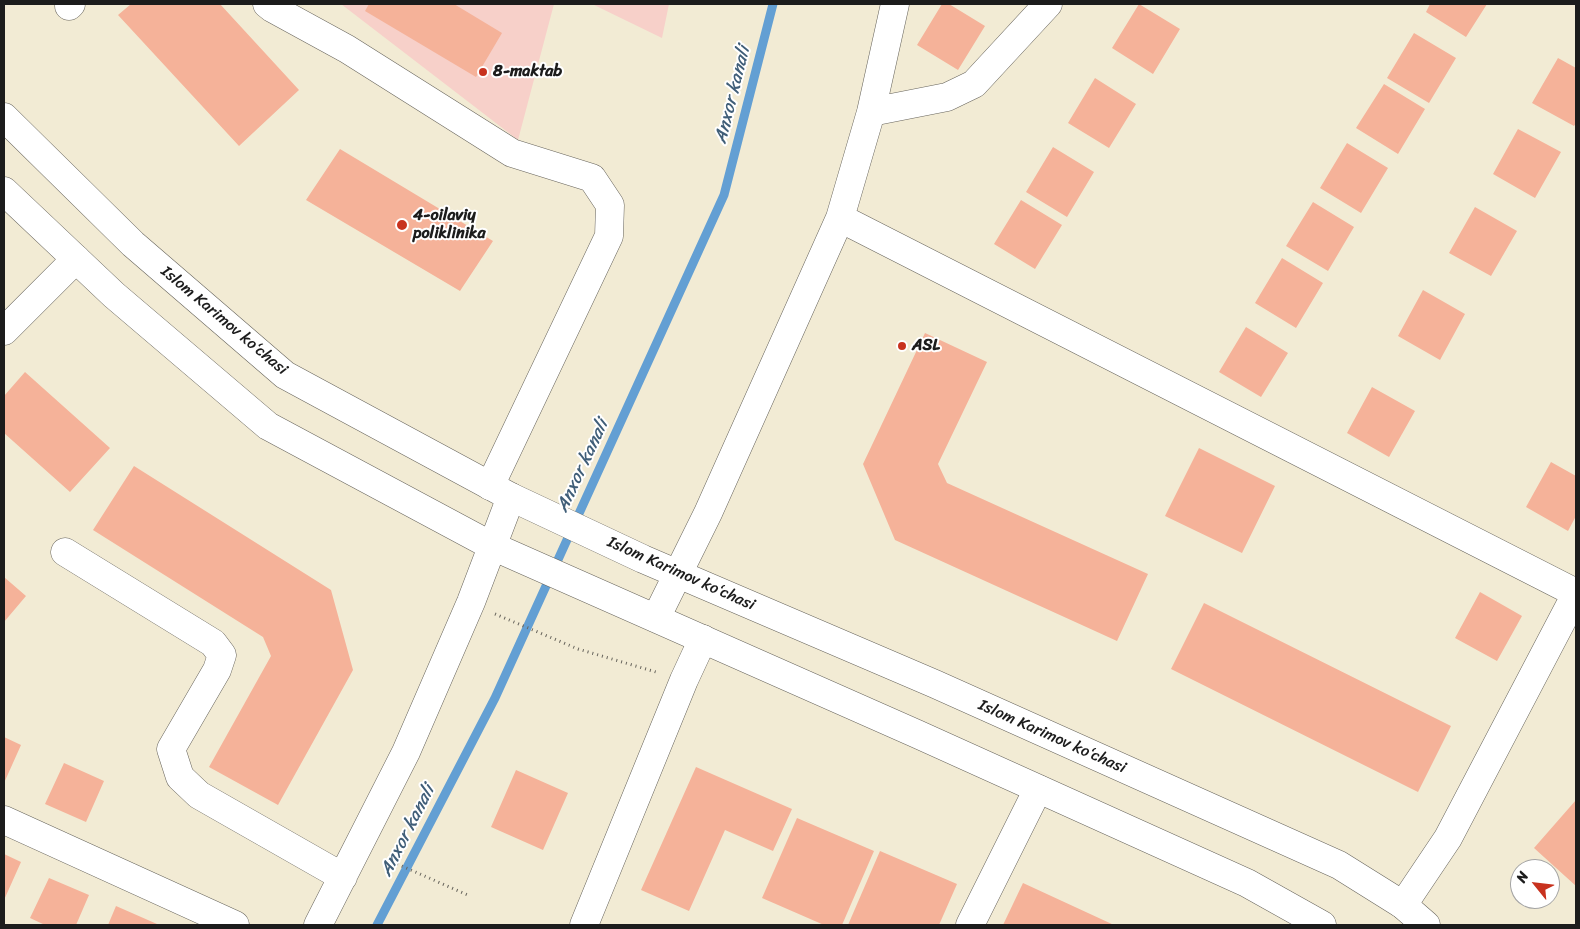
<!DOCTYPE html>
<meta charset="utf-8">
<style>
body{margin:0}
#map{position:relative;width:1580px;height:929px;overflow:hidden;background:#f2ebd4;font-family:Sriracha,sans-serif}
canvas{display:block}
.frame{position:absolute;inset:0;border:5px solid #1c1c1c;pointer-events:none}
.north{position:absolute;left:1510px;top:859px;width:50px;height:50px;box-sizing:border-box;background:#fff;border:1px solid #a4a4a4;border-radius:50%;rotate:299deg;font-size:14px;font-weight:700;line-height:20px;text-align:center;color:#1c1c1c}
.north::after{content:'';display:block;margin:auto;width:18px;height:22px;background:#c8321e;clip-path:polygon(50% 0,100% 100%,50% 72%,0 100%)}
</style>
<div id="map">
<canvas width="1580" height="929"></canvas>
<div class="frame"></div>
<div class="north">N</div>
</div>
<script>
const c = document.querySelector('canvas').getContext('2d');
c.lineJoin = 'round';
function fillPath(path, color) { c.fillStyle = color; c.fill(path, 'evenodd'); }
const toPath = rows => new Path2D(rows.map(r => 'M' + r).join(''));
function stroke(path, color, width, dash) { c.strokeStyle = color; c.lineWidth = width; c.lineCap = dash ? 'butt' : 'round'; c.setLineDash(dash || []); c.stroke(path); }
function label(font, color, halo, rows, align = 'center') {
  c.font = font + ' Sriracha,sans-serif'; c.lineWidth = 4; c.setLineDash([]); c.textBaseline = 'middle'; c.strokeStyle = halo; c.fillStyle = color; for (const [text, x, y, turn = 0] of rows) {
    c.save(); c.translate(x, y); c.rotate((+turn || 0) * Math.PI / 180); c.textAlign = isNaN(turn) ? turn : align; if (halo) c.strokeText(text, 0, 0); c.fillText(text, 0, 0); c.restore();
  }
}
const built = toPath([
 [341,4,554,4,518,140],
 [592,4,669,4,662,38]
]);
const stream = toPath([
 [377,925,495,698,724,195,773,4]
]);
const building = toPath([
 [131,4,220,4,299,90,239,146,118,15],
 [369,4,454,4,502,33,476,77,365,11],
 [942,4,949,4,985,26,958,70,917,45],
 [1139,4,1180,29,1153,74,1112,48],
 [1430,4,1487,4,1466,37,1426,12],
 [1414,33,1456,58,1429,103,1387,78],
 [1558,58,1576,68,1576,123,1574,126,1532,103],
 [1095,78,1136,104,1109,148,1068,123],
 [1384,84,1425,109,1398,154,1356,128],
 [1518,129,1561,152,1535,198,1493,174],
 [1347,143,1388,168,1361,213,1320,188],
 [1053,147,1094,172,1067,217,1026,192],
 [340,149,493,241,460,291,306,200],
 [1021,200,1062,225,1035,269,994,244],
 [1313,202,1354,227,1328,271,1286,246],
 [1475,207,1517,231,1491,276,1449,253],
 [1282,258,1323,283,1296,328,1255,303],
 [1423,290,1465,314,1440,360,1398,336],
 [1246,327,1288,353,1261,397,1219,372],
 [925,333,987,362,938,464,947,483,1148,574,1117,641,895,540,863,464],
 [25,372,110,448,70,492,4,433,4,396],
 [1372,387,1415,411,1389,457,1347,433],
 [1199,448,1275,486,1242,553,1165,516],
 [1551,462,1576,476,1576,516,1568,531,1526,507],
 [134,466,331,590,353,670,278,805,209,767,271,656,263,637,93,530],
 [4,577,26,596,4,622],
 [1480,592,1522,616,1497,661,1455,638],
 [1204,603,1451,726,1418,792,1171,669],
 [4,737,21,745,4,783],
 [64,763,104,781,86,822,45,804],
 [696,767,792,809,773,851,725,830,689,911,641,890],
 [516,770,568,793,543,850,491,827],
 [1576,800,1576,886,1534,848],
 [797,818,874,851,842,925,824,925,762,898],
 [880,851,957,884,939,925,848,925],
 [4,854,21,862,4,900],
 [49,878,89,895,76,925,45,925,30,918],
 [1023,883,1114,925,1003,925],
 [116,906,157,924,156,925,108,925]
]);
const path = toPath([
 [495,614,578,649,656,672],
 [388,860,470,896]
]);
const minor = toPath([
 [267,4,272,8,347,49,512,153,592,178,610,205,609,236,490,486],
 [69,6,71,4],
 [871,112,947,97,974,84,1048,4],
 [840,218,1576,593],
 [4,331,76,259],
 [65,552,213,643,222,655,217,670,171,749,180,777,199,795,343,877],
 [656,618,708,513,840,218,871,112,895,4],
 [4,820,235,925],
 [1403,905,1448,838,1576,594],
 [318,925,406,752,471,602,511,497],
 [584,925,684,680,703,639],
 [970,925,1038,789]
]);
const major = toPath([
 [4,117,133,244,285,375,511,497,643,559,935,684,1339,865,1403,905,1426,925],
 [4,191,114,295,268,426,492,546,917,734,1247,883,1322,925]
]);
const markers = [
 [483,72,5,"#c8321e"],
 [402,225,6,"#c8321e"],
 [902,346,5,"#c8321e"]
];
const poiNames = [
 ["8-maktab",493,72],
 ["4-oilaviy",413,216],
 ["poliklinika",413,234],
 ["ASL",912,346]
];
const streetNames = [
 ["Islom Karimov ko‘chasi",224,321,40],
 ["Islom Karimov ko‘chasi",681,574,24],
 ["Islom Karimov ko‘chasi",1052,737,24]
];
const waterNames = [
 ["Anxor kanali",733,95,-76],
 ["Anxor kanali",583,466,-65],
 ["Anxor kanali",408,831,-63]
];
fillPath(built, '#f7d0c9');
stroke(stream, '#639fd3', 9);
fillPath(building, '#f5b299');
stroke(minor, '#67645c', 29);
stroke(major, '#67645c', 29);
stroke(path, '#67645c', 3, [1, 4]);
stroke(minor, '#fff', 28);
stroke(major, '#fff', 28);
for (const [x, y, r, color] of markers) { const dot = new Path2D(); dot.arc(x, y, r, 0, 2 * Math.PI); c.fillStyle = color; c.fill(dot); stroke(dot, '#fff', 2); }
label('bold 16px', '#1c1c1c', '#fff', poiNames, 'left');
label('16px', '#1c1c1c', '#fff', streetNames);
label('italic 18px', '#405e78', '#fff', waterNames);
</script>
